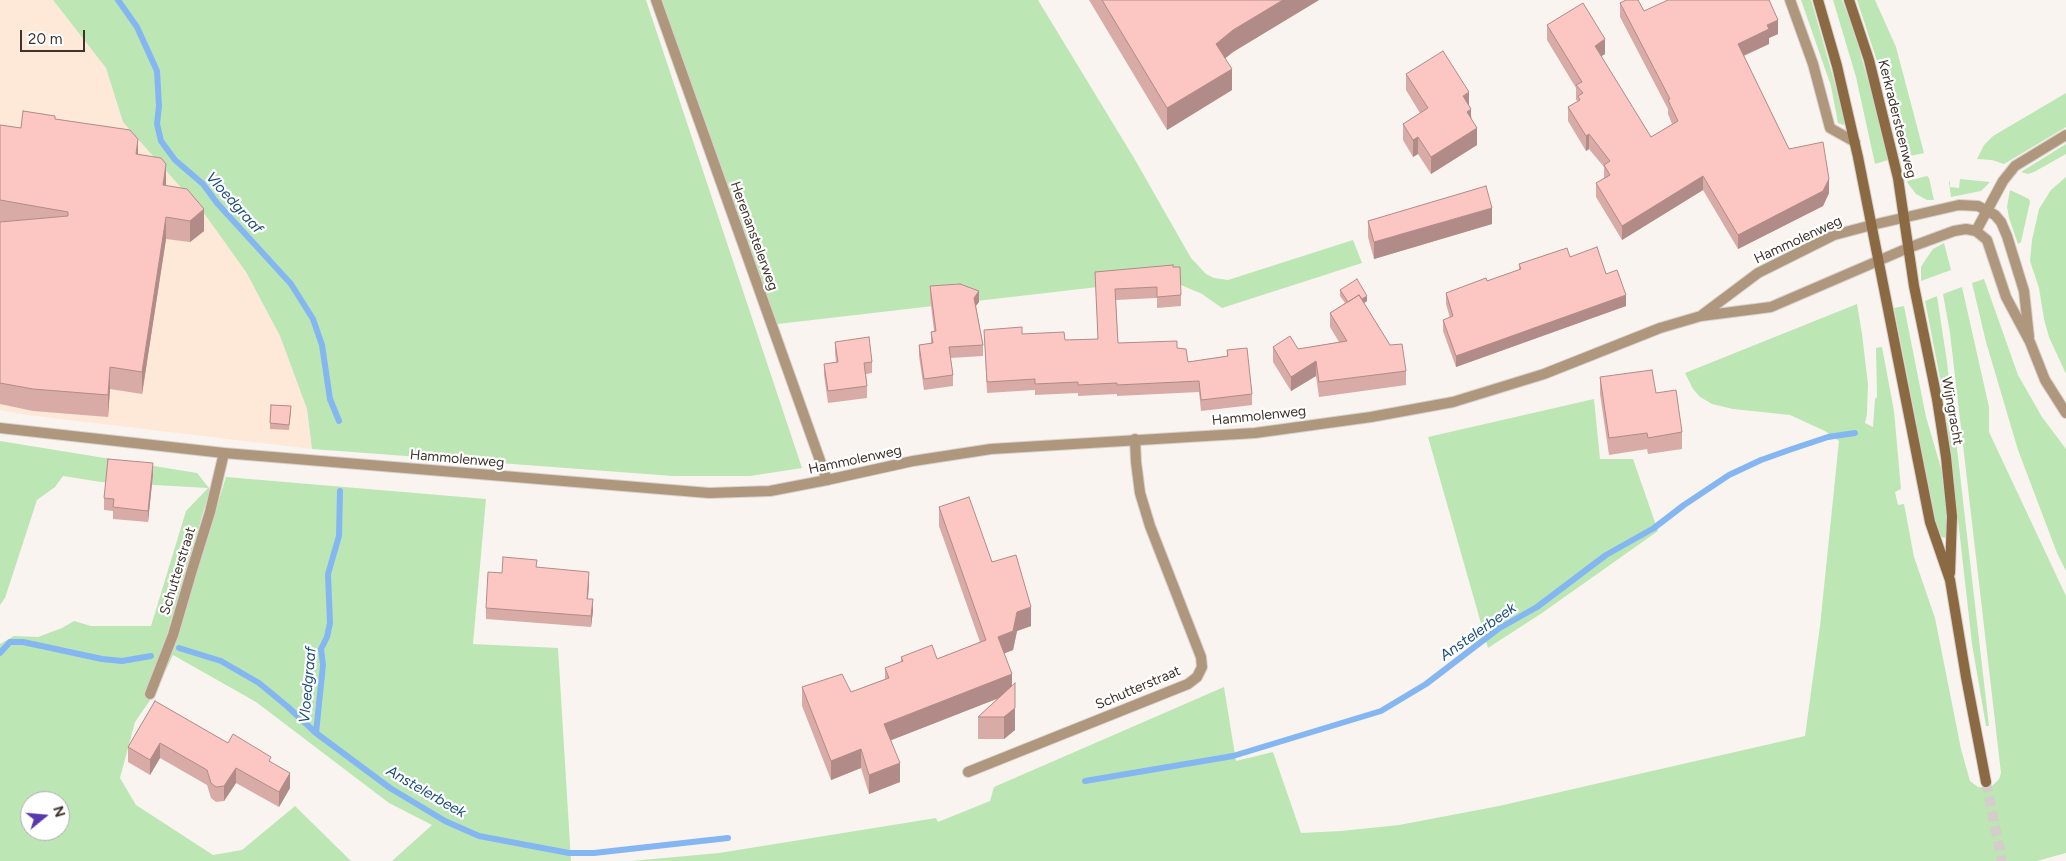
<!DOCTYPE html>
<style>
body{margin:0}
#map{position:relative;width:2066px;height:861px;overflow:hidden;background:#faf4f0;font-family:Figtree,sans-serif}
canvas{display:block}
.north{position:absolute;left:20px;top:791px;width:50px;height:50px;box-sizing:border-box;background:#fff;border:1px solid #b2adaa;border-radius:50%;rotate:73deg;font-size:14px;font-weight:700;line-height:20px;text-align:center;color:#3f332b}
.north::after{content:'';display:block;margin:auto;width:18px;height:22px;background:#5838b0;clip-path:polygon(50% 0,100% 100%,50% 72%,0 100%)}
.scale{position:absolute;left:20px;top:30px;width:65px;height:22px;box-sizing:border-box;border:2px solid #3f332b;border-top:0;padding-left:6px;font-size:15px;line-height:18px;white-space:nowrap;color:#3f332b;-webkit-text-stroke:4px #fff;paint-order:stroke}
</style>
<div id="map">
<canvas width="2066" height="861"></canvas>
<div class="north">N</div>
<div class="scale">20 m</div>
</div>
<script>
const c = document.querySelector('canvas').getContext('2d');
c.lineJoin = 'round';
function fillPath(path, color) { c.fillStyle = color; c.fill(path, 'evenodd'); }
const toPath = rows => new Path2D(rows.map(r => 'M' + r).join(''));
function stroke(path, color, width, dash) { c.strokeStyle = color; c.lineWidth = width; c.lineCap = dash ? 'butt' : 'round'; c.setLineDash(dash || []); c.stroke(path); }
function label(font, color, halo, rows, align = 'center') {
  c.font = font + ' Figtree,sans-serif'; c.lineWidth = 4.5; c.setLineDash([]); c.textBaseline = 'middle'; c.strokeStyle = halo; c.fillStyle = color; for (const [text, x, y, turn = 0] of rows) {
    c.save(); c.translate(x, y); c.rotate((+turn || 0) * Math.PI / 180); c.textAlign = isNaN(turn) ? turn : align; if (halo) c.strokeText(text, 0, 0); c.fillText(text, 0, 0); c.restore();
  }
}
const built = toPath([
 [0,0,53,0,106,68,123,122,206,216,246,272,280,336,307,409,312,449,27,415,0,410]
]);
const green = toPath([
 [53,0,646,0,802,468,750,476,673,476,312,449,307,409,280,336,246,272,206,216,123,122,106,68],
 [655,0,1038,0,1134,158,1191,258,1206,274,1214,278,1228,280,1353,240,1362,263,1222,308,1202,294,1167,279,769,325],
 [1801,0,1811,0,1814,10,1841,105,1845,124,1843,125,1838,123,1831,86],
 [1833,0,1842,0,1853,28,1878,115,1888,160,1875,164,1856,77],
 [1857,0,1875,0,1896,47,1924,153,1901,158,1877,61],
 [2066,93,2066,127,2004,164,1992,160,1977,159,1984,145,1993,136],
 [2066,144,2066,154,2034,172,2028,174,2021,172],
 [1927,176,1929,178,1934,200,1927,200,1916,194,1907,182,1907,181],
 [2066,177,2066,374,2049,337,2044,319,2039,288,2030,261,2032,240,2039,209,2051,190],
 [1960,179,1990,182,1981,191,1951,197,1949,182,1950,181,1950,187,1959,188],
 [2010,190,2029,199,2030,202,2021,242,2018,244,2009,218,2007,207],
 [1944,243,1951,270,1921,281,1921,267,1926,259,1933,249],
 [1984,279,2018,375,2042,417,2066,449,2066,571,2057,553,2018,450,1986,342,1972,283],
 [1962,287,1989,407,1989,432,2066,596,2066,853,2037,861,631,861,719,853,936,818,938,822,990,801,994,787,1224,687,1236,761,1273,752,1301,833,1341,831,1399,825,1499,806,1805,736,1820,626,1839,441,1825,431,1790,415,1733,409,1712,404,1700,397,1693,389,1685,373,1857,304,1862,334,1868,384,1867,414,1865,423,1873,427,1875,399,1877,397,1876,348,1882,347,1894,411,1901,489,1895,492,1898,505,1904,504,1914,557,1935,618,1961,749,1970,781,1978,787,1990,788,1999,779,2001,773,1950,333,1943,294],
 [1937,296,1947,362,1989,726,1986,726,1972,644,1945,404,1925,301],
 [1904,306,1926,417,1941,468,1949,534,1944,538,1938,534,1894,308],
 [1594,399,1600,459,1633,459,1658,531,1542,613,1488,648,1428,437],
 [0,441,197,473,209,488,209,493,167,634,175,641,226,477,486,499,473,644,558,648,571,861,392,861,432,825,389,803,256,702,173,655,155,693,135,722,120,778,136,805,213,855,242,850,295,806,351,861,0,861,0,644,14,636,38,637,62,628,74,621,91,626,151,626,186,511,208,488,101,482,63,476,55,487,37,500,5,598,0,605],
 [30,801,60,801,60,831,30,831]
]);
const stream = toPath([
 [118,0,137,27,157,71,159,106,157,124,161,141,175,160,203,184,217,203,291,284,313,319,322,345,330,399,339,421],
 [179,648,221,661,259,683,288,707,316,733,390,788,445,821,479,836,569,853,594,853,728,838],
 [0,653,10,642,23,642,102,659,122,661,151,656],
 [316,733,323,665,321,649,327,637,330,623,328,574,339,536,340,491],
 [1085,781,1233,756,1381,711,1426,684,1498,629,1537,607,1606,555,1654,528,1684,505,1729,475,1761,460,1792,449,1828,437,1855,433]
]);
const secondaryTunnel = toPath([
 [1986,782,2002,861]
]);
const minor = toPath([
 [656,0,827,480],
 [1790,0,1813,64,1830,128,1855,142],
 [1976,231,2003,181,2015,166,2066,135],
 [150,694,173,635,192,570,210,512,224,453],
 [968,772,1188,684,1197,677,1202,667,1201,657,1150,526,1140,493,1136,462,1135,439]
]);
const tertiary = toPath([
 [1702,315,1758,273,1834,235,1872,225,1959,205,1978,206,1995,215,2001,222,2007,236,2024,291,2029,337],
 [0,428,224,453,709,493,770,491,827,480,913,461,991,449,1255,433,1371,417,1453,402,1544,374,1660,328,1701,316,1771,307,1908,248,1954,231,1966,229,1976,231,1987,240,2006,297,2030,342,2045,380,2066,413]
]);
const secondary = toPath([
 [1818,0,1837,66,1858,157,1930,522,1950,580,1966,677,1986,782],
 [1849,0,1869,60,1898,178,1914,286,1937,399,1946,457,1952,516,1950,573]
]);
const wall = toPath([
 [1089,0,1319,0,1233,52,1225,58,1232,90,1167,130],
 [1620,3,1644,11,1778,34,1769,38,1769,44,1744,56,1789,149,1829,193,1823,206,1738,249,1703,190,1622,240,1596,197,1596,183,1604,178,1604,167,1589,149,1586,151,1568,121,1568,107,1578,101,1576,100,1576,88,1547,40,1547,25,1605,54,1601,56,1651,137,1672,124,1668,114,1668,109,1620,17],
 [1406,74,1469,105,1477,145,1431,174,1418,154,1413,157,1403,140,1403,124,1420,113,1406,90],
 [55,119,138,154,166,185,204,231,190,242,166,239,142,394,110,389,108,417,33,411,0,404,0,125,21,128],
 [1368,221,1492,224,1374,259,1368,237],
 [1570,257,1606,274,1626,306,1456,367,1443,331,1443,320,1450,318,1446,304,1446,293,1487,281,1519,270,1519,264],
 [1173,267,1181,295,1181,306,1157,308,1157,298,1116,300,1118,343,1177,348,1188,362,1227,356,1227,350,1252,394,1252,405,1201,411,1199,392,1117,396,1117,394,1078,396,1078,393,1035,395,1035,390,987,393,984,330,1065,340,1098,339,1095,272],
 [930,286,979,302,976,306,983,345,983,356,950,358,953,375,953,386,924,390,919,356,919,345,931,343,931,332,934,331,930,297],
 [1340,290,1367,301,1364,303,1406,371,1406,385,1319,397,1316,376,1291,391,1273,362,1273,347,1298,349,1339,342,1330,327,1330,313,1345,303,1340,296],
 [835,342,872,362,872,373,866,374,867,386,867,398,828,403,824,375,824,364,836,362,835,353],
 [1600,377,1656,393,1682,432,1682,449,1648,454,1647,449,1609,455,1600,394],
 [291,412,289,430,270,429,270,423],
 [153,474,148,522,113,519,113,511,104,510,104,498],
 [939,507,992,562,1031,626,1017,631,1013,650,1004,653,1012,685,1015,730,1004,739,978,739,978,717,998,698,891,740,900,782,869,794,861,768,831,780,802,706,802,687,851,692,885,679,885,668,901,662,901,657,937,659,980,642,939,526],
 [537,567,589,583,588,599,593,611,591,627,486,619,486,608,502,573],
 [155,701,228,743,271,762,290,788,279,807,236,783,224,801,216,802,211,798,207,785,160,758,150,775,128,762,128,747]
]);
const shadedWall = toPath([
 [1283,0,1319,0,1233,52,1216,66,1216,44,1233,30],
 [1778,20,1778,34,1769,38,1769,44,1738,58,1738,44,1767,25],
 [1605,39,1605,54,1595,60,1595,46],
 [1232,69,1232,90,1167,130,1167,108],
 [1469,92,1469,109,1463,96],
 [1471,109,1471,126,1467,112],
 [1477,128,1477,145,1431,174,1431,157],
 [1589,134,1589,149,1586,151,1586,136],
 [1418,137,1418,154,1413,157,1413,140],
 [138,139,138,160,136,154],
 [166,164,166,185,163,185],
 [1703,176,1703,190,1622,240,1622,226],
 [1829,179,1829,193,1823,206,1738,249,1738,235],
 [1492,208,1492,224,1374,259,1374,242],
 [204,209,204,231,190,242,190,221],
 [166,217,166,239,142,394,142,372],
 [979,291,979,302,974,308,974,298],
 [1626,295,1626,306,1456,367,1456,356],
 [1367,296,1367,301,1350,312,1350,306],
 [1316,361,1316,376,1291,391,1291,377],
 [110,367,110,389,108,417,108,395],
 [153,463,153,474,148,522,148,511],
 [589,572,589,583,587,610,587,599],
 [593,599,593,611,591,627,591,616],
 [1031,607,1031,626,1017,631,1013,650,998,656,998,637,1017,612],
 [1012,674,1012,693,884,743,884,724],
 [1015,683,1015,730,1004,739,1004,717],
 [160,743,160,758,150,775,150,760],
 [861,749,861,768,831,780,831,761],
 [900,763,900,782,869,794,869,775],
 [236,768,236,783,224,801,224,786],
 [290,773,290,788,279,807,279,792]
]);
const building = toPath([
 [1102,0,1283,0,1233,30,1216,44,1232,69,1167,108,1102,0],
 [1626,0,1638,0,1644,11,1668,0,1769,0,1778,20,1767,25,1769,29,1738,44,1789,149,1823,142,1829,179,1823,191,1738,235,1703,176,1622,226,1596,183,1610,175,1604,165,1610,161,1589,134,1586,136,1568,107,1580,100,1578,96,1583,93,1576,85,1582,82,1547,25,1583,3,1605,39,1595,46,1651,137,1678,121,1668,100,1670,99,1620,3,1626,0],
 [1443,51,1469,92,1463,96,1471,109,1467,112,1477,128,1431,157,1418,137,1413,140,1403,124,1428,108,1406,74,1443,51],
 [23,111,55,116,55,119,130,130,138,139,136,154,161,158,166,164,163,185,187,189,204,209,190,221,166,217,142,372,110,367,108,395,33,389,0,383,0,222,68,216,68,212,0,200,0,125,21,128,23,111],
 [1486,186,1492,208,1374,242,1368,221,1486,186],
 [1597,247,1606,274,1617,270,1626,295,1456,356,1443,320,1453,316,1446,293,1486,278,1487,281,1521,269,1519,264,1567,248,1570,257,1597,247],
 [1173,265,1173,267,1180,267,1181,295,1157,297,1157,287,1115,289,1118,343,1177,341,1177,348,1186,349,1188,362,1228,356,1227,350,1247,348,1252,394,1201,400,1199,381,1117,385,1117,383,1078,385,1078,382,1035,384,1035,379,987,382,984,330,1022,327,1022,334,1064,332,1065,340,1098,339,1095,272,1173,265],
 [1357,279,1367,296,1362,299,1359,295,1348,302,1340,290,1357,279],
 [960,284,979,291,974,298,983,345,949,347,953,375,924,379,919,345,933,343,931,332,936,331,930,286,960,284],
 [1359,295,1390,345,1402,344,1406,371,1319,382,1316,361,1291,377,1273,347,1290,336,1298,349,1347,341,1330,313,1359,295],
 [869,337,872,362,864,363,867,386,828,391,824,364,838,362,835,342,869,337],
 [1652,370,1656,393,1676,390,1682,432,1648,438,1647,433,1609,438,1600,377,1652,370],
 [271,405,291,406,289,425,270,423,271,405],
 [108,459,153,463,148,511,113,507,114,499,104,498,108,459],
 [969,497,992,562,1016,555,1031,607,1017,612,1013,631,998,637,1012,674,884,724,900,763,869,775,861,749,831,761,802,687,842,674,851,692,889,678,885,668,903,661,901,657,932,645,937,659,986,640,939,507,969,497],
 [503,557,537,560,536,567,589,572,587,599,593,599,591,616,486,608,488,572,502,573,503,557],
 [1015,683,1015,708,1004,717,978,717,1015,683],
 [155,701,228,743,233,734,271,757,269,761,290,773,279,792,236,768,224,786,216,787,211,783,207,770,160,743,150,760,128,747,155,701]
]);
const streetNames = [
 ["Kerkradersteenweg",1897,119,76],
 ["Herenanstelerweg",754,236,70],
 ["Hammolenweg",1798,240,-25],
 ["Wijngracht",1952,411,80],
 ["Hammolenweg",1259,416,-6],
 ["Hammolenweg",457,459,5],
 ["Hammolenweg",855,460,-12],
 ["Schutterstraat",178,571,-73],
 ["Schutterstraat",1138,688,-23]
];
const waterNames = [
 ["Vloedgraaf",234,203,48],
 ["Anstelerbeek",1478,632,-35],
 ["Vloedgraaf",308,685,-85],
 ["Anstelerbeek",426,792,30]
];
fillPath(built, '#fee8d8');
fillPath(green, '#bce6b4');
stroke(stream, '#84b7f2', 6);
stroke(secondaryTunnel, '#d5cdc9', 10, [10, 5]);
stroke(minor, '#d8d1cd', 12);
stroke(tertiary, '#d8d1cd', 12);
stroke(secondary, '#d8d1cd', 12);
stroke(minor, '#af977e', 10);
stroke(tertiary, '#af977e', 10);
stroke(secondary, '#8b6943', 10);
fillPath(wall, '#d9aba7');
fillPath(shadedWall, '#b08b88');
fillPath(building, '#fcc7c2');
stroke(building, '#b08b88', 1);
label('14px', '#3f332b', '#fff', streetNames);
label('italic 15px', '#1a4c82', '#fff', waterNames);
</script>
